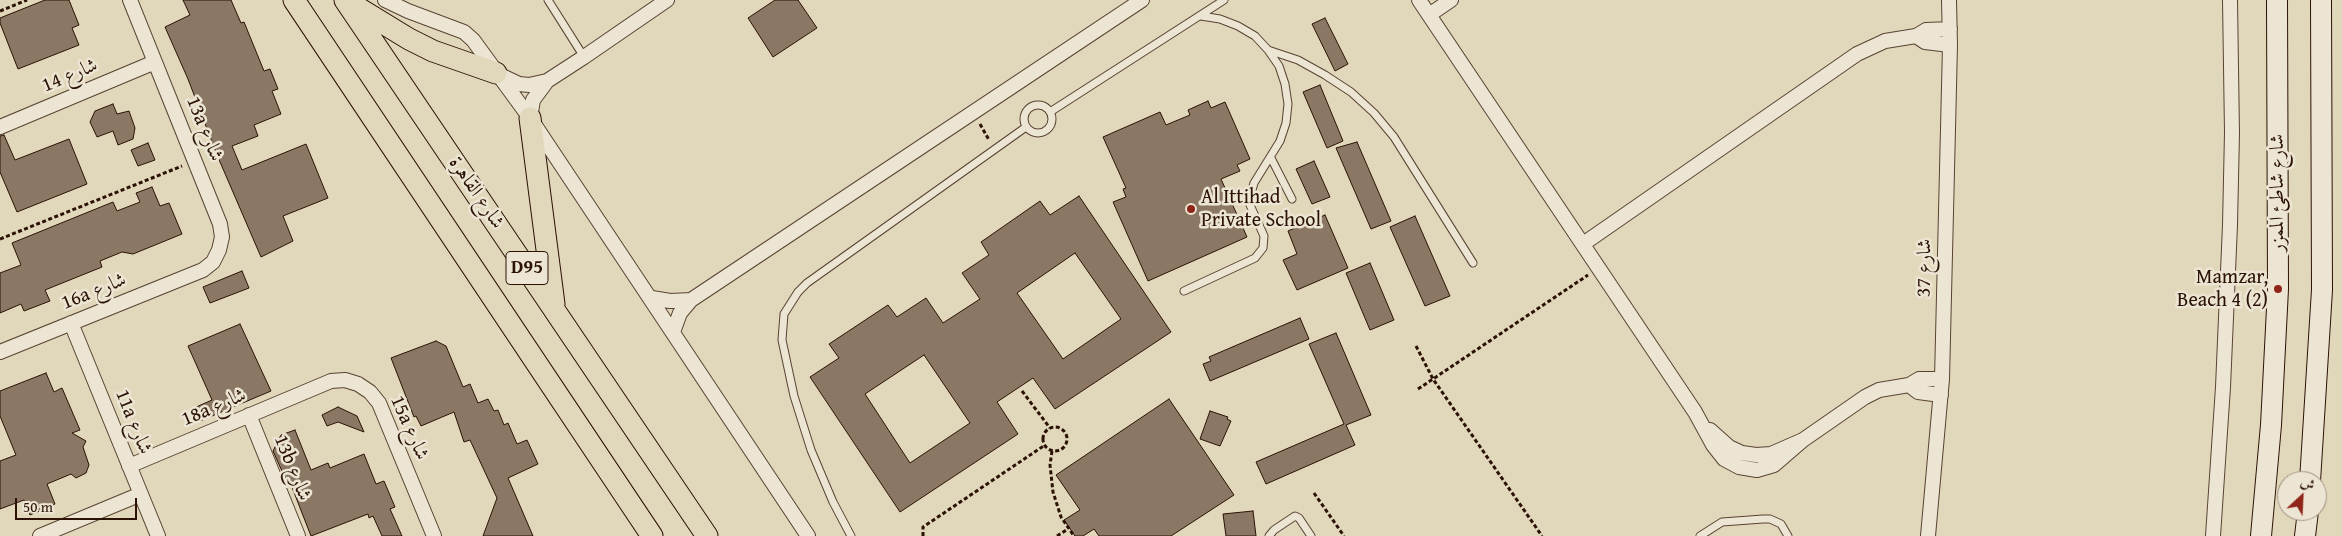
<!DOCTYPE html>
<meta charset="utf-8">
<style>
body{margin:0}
#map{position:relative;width:2342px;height:536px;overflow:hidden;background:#e1d7bb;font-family:"Gentium Book Plus",Amiri,serif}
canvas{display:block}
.north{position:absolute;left:2277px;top:471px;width:50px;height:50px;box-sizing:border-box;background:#ece5d3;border:1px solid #9f9181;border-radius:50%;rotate:25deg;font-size:14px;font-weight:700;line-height:20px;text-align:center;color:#2b1205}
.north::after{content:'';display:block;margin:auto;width:18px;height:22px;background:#8f2418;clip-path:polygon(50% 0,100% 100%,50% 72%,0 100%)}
.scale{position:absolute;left:15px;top:498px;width:122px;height:22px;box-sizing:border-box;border:2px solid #2b1205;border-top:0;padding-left:6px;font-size:15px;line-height:18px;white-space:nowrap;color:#2b1205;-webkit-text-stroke:4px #ece5d3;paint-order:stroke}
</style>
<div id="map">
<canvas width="2342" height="536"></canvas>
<div class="north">ش</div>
<div class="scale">50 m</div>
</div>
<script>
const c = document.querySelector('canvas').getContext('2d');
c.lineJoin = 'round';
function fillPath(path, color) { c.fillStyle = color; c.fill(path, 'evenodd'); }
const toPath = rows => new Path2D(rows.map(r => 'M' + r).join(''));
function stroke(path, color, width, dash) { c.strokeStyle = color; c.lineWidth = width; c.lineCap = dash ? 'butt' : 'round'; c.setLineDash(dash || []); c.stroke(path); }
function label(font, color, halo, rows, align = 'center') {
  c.font = font + ' "Gentium Book Plus",Amiri,serif'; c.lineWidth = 5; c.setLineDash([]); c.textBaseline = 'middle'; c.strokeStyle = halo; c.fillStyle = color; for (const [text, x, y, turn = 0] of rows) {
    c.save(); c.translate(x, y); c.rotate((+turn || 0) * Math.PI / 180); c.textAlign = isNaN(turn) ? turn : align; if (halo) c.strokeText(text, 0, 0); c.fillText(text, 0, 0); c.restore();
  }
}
const building = toPath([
 [45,0,69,0,79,25,72,28,79,45,18,69,0,23,0,18,45,0],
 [183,0,231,0,241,23,244,22,264,71,270,69,278,89,272,91,281,114,254,125,258,136,232,146,242,170,306,144,328,198,283,216,293,241,261,257,217,155,188,79,165,27,190,15,183,0],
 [775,0,798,0,817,28,773,57,748,18,775,0],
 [1325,18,1348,64,1335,71,1312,24,1325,18],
 [1320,85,1343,141,1327,148,1303,92,1320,85],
 [1208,101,1211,108,1225,102,1250,159,1237,165,1240,171,1221,179,1247,237,1148,281,1113,202,1126,197,1123,189,1126,188,1103,137,1160,112,1166,125,1190,115,1188,110,1208,101],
 [113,104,117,114,129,111,135,128,133,139,118,145,113,131,97,137,90,122,95,111,113,104],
 [4,135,15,160,69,139,87,184,17,212,0,172,0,136,4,135],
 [1357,142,1391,221,1371,229,1336,148,1357,142],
 [148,143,155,160,138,166,131,150,148,143],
 [1314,161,1330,197,1312,204,1296,169,1314,161],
 [152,187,160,206,169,203,182,234,133,254,122,252,100,261,102,267,45,290,50,301,24,311,21,304,0,313,0,273,21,265,12,243,113,202,117,211,140,202,136,193,152,187],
 [1079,196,1171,332,1055,409,1033,378,997,402,1018,434,900,512,810,377,839,358,829,344,888,305,897,317,926,298,943,323,980,299,962,273,989,255,981,242,1040,201,1050,215,1079,196],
 [1075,253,1121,319,1063,359,1017,293,1075,253],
 [924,355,970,423,910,463,865,394,924,355],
 [1325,215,1348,268,1297,290,1283,260,1297,254,1288,231,1325,215],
 [1415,216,1450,296,1425,306,1390,227,1415,216],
 [1370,263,1394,320,1370,330,1346,273,1370,263],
 [242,271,249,288,210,303,203,287,242,271],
 [1300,318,1309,339,1210,381,1203,364,1211,361,1209,357,1300,318],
 [240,324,271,391,200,421,194,408,212,400,188,346,240,324],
 [1336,333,1371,415,1346,425,1355,445,1266,484,1256,462,1344,424,1309,344,1336,333],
 [436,341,446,346,463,387,470,384,478,403,488,399,494,411,498,410,504,425,508,423,517,444,527,440,538,464,508,478,533,536,483,536,497,498,470,440,464,442,454,412,421,426,416,416,414,417,391,358,436,341],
 [46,373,54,392,62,388,80,430,72,433,86,441,83,447,89,465,86,473,76,478,71,474,47,484,55,504,30,515,24,500,0,509,0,461,16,455,0,416,0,391,46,373],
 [1169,399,1234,495,1171,536,1099,536,1094,529,1083,536,1075,536,1064,520,1080,510,1056,475,1169,399],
 [338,407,357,416,364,432,338,422,327,426,322,415,338,407],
 [1210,411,1228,417,1227,419,1231,421,1220,446,1200,439,1210,411],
 [295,430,311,470,328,463,330,468,364,454,376,484,384,481,395,507,390,509,402,536,382,536,373,516,369,518,368,514,311,536,288,477,285,478,273,451,281,435,295,430],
 [1253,511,1256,536,1226,536,1223,514,1253,511]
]);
const path = toPath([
 [0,11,27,0],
 [980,124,989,140],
 [0,239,182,166],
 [1416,346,1433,379,1542,536],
 [1418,389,1588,275],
 [1022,391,1050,428],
 '1043 439a12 12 0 1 1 24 0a12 12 0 1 1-24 0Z',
 [1052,451,1050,465,1053,492,1061,517,1074,536],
 [1314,493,1344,536],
 [923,536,923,527,1045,445],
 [1057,536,1068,529]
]);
const lane = toPath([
 [548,0,584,57],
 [1268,50,1298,60,1325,75,1351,92,1374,113,1394,137,1473,263],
 '1024 119a14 14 0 1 1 28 0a14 14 0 1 1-28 0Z',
 [1050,112,1224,0],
 [1271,158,1292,199],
 [1184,291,1255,258,1263,248,1264,236,1250,205,1250,197,1254,183,1280,141,1286,123,1288,104,1285,84,1279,66,1268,50,1255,36,1238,26,1220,19,1201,16],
 [851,536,833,502,811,450,794,396,782,340,784,314,798,292,807,283,1026,127],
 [1269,536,1274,530,1295,516,1299,518,1311,536],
 [1700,536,1722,522,1763,519,1770,519,1781,524,1788,536]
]);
const street = toPath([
 [385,0,408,11,464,32,473,40,530,118,808,536],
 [1419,0,1695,412,1713,445,1724,459,1739,467,1757,470,1774,465,1803,440],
 [1429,15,1451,0],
 [1916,36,1925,42,1950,45],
 [500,75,519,84,529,85,547,81,584,57,667,0],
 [530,118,533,100,547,81],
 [0,127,155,62],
 [1583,244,1857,54,1885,41,1916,36,1926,30,1950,29],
 [652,298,670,301,691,300],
 [71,323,158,536],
 [673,332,680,313,691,300,1142,0],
 [0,352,203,270,213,262,219,250,222,237,220,224,130,0],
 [1909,385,1918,392,1941,395],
 [249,415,298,536],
 [1710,430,1729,447,1742,453,1756,455,1771,454,1803,440,1865,397,1879,390,1909,385,1919,379,1942,379],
 [129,466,331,381,345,380,358,384,370,392,379,403,434,536],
 [40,536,141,494],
 [1928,536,1942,379,1950,45,1949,0],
 [2213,536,2223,387,2230,225,2232,133,2230,0]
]);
const secondary = toPath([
 [2310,481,2322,290,2321,0],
 [2261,536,2271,425,2278,289,2277,0],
 [2305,536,2308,511]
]);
const primary = toPath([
 [294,0,652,536],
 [345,0,707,536],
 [355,6,409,39,433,51,496,73],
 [530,118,554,304]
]);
const markers = [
 [1191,209,5,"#8f2418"],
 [2278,289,5,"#8f2418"]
];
const shields = [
 [527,268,42]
];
const shieldNames = [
 ["D95",527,268]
];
const streetNames = [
 ["شارع 14",70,76,-23],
 ["13a شارع",204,129,68],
 ["شارع القاهرة",476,193,56],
 ["شارع شاطئ الممزر",2278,193,-90],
 ["شارع 37",1925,268,-89],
 ["16a شارع",94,292,-22],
 ["18a شارع",214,408,-23],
 ["11a شارع",133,422,68],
 ["15a شارع",409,428,66],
 ["13b شارع",292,468,68]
];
const poiNames = [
 ["Al Ittihad",1201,198],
 ["Private School",1201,221],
 ["Mamzar,",2268,278,"right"],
 ["Beach 4 (2)",2268,301,"right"]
];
fillPath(building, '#8a7864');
stroke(building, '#2b1205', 1);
stroke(lane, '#584332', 9);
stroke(street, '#584332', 16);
stroke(secondary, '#2b1205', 22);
stroke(primary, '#2b1205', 23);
stroke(path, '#2b1205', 3, [4, 2.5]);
stroke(lane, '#ece5d3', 7);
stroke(street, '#ece5d3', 14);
stroke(secondary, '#ece5d3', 20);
stroke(primary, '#e1d7bb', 21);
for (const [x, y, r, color] of markers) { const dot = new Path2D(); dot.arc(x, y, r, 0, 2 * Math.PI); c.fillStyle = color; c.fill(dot); stroke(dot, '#ece5d3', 2); }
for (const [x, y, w] of shields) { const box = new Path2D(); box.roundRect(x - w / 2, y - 16.5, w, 33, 4); c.fillStyle = '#ece5d3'; c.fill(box); stroke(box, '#2b1205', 1); }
label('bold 19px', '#2b1205', null, shieldNames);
label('20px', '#2b1205', '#ece5d3', streetNames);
label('20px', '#2b1205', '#ece5d3', poiNames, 'left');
</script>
